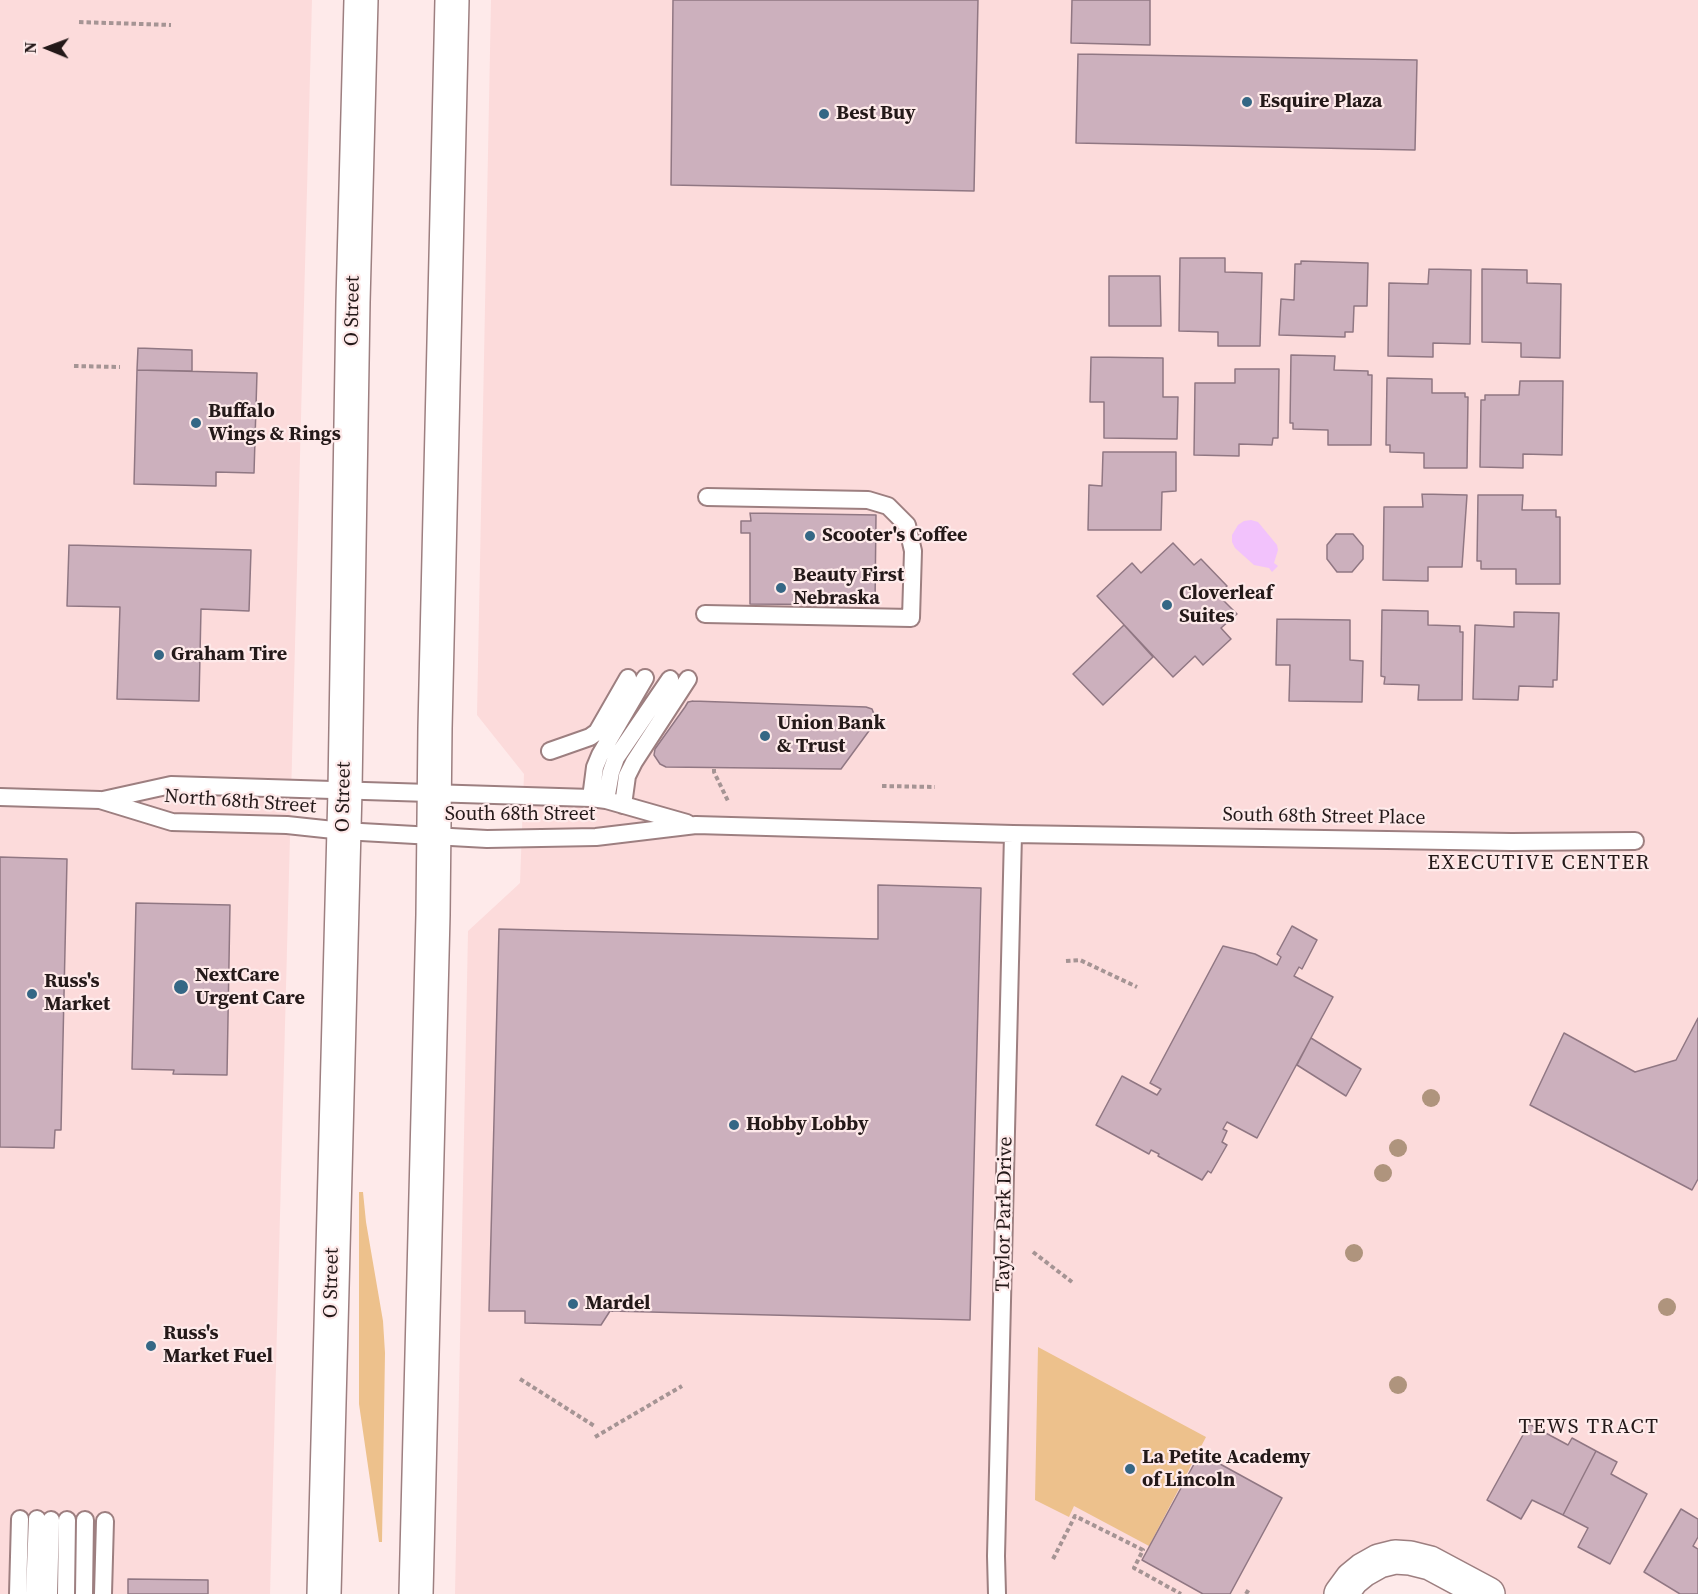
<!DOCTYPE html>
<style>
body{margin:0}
#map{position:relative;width:1698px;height:1594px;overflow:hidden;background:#feeaea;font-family:"Source Serif 4",serif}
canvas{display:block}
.north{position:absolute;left:18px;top:18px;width:60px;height:60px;-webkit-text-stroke:4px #feeaea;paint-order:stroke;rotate:271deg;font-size:16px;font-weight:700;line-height:24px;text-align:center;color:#241919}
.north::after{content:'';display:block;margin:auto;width:21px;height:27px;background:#241919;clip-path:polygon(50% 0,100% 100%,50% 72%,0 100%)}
</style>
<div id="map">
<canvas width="1698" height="1594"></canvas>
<div class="north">N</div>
</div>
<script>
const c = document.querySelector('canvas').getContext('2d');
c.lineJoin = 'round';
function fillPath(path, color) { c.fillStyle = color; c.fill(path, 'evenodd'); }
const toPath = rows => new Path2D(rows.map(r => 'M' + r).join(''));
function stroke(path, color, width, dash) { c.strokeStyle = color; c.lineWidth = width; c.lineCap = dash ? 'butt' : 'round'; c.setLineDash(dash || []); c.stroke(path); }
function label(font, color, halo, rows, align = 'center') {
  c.font = font + ' "Source Serif 4",serif'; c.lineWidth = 4.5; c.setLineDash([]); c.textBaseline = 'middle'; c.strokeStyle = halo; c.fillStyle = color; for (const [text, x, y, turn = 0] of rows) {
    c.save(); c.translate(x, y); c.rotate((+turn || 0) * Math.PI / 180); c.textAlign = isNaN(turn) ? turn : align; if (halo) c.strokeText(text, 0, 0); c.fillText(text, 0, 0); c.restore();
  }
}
const built = toPath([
 [0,0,312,0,270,1594,0,1594],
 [491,0,1698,0,1698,1594,1488,1594,1410,1558,1341,1594,455,1594,468,931,520,883,524,774,477,715]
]);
const green = toPath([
 [359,1192,363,1192,366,1222,383,1321,385,1353,382,1542,379,1542,359,1404],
 [1038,1347,1206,1437,1149,1546,1074,1506,1069,1517,1035,1500]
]);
const water = toPath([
 [1251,520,1258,522,1277,545,1278,550,1274,563,1278,566,1272,572,1269,568,1254,565,1235,548,1232,542,1232,535,1238,525,1244,521]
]);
const building = toPath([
 [673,0,978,0,974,191,671,185,673,0],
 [1072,0,1150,0,1150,45,1071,43,1072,0],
 [1078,54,1417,60,1415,150,1076,143,1078,54],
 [1180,258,1225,258,1225,272,1262,273,1260,346,1218,346,1218,332,1179,331,1180,258],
 [1301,261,1368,263,1367,306,1354,306,1353,332,1345,332,1345,337,1279,335,1281,299,1294,300,1295,264,1301,264,1301,261],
 [1429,269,1471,270,1470,344,1433,343,1433,357,1388,356,1389,283,1428,284,1429,269],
 [1482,269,1527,270,1527,283,1561,284,1560,358,1521,357,1521,343,1482,342,1482,269],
 [1109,276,1160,276,1161,326,1109,326,1109,276],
 [138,348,192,350,192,371,137,370,138,348],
 [1291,355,1335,356,1334,370,1368,371,1368,375,1372,375,1371,445,1328,445,1328,430,1293,429,1293,423,1290,423,1291,355],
 [1091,357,1163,358,1163,397,1178,397,1177,439,1104,438,1104,402,1090,402,1091,357],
 [1235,369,1279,369,1278,438,1273,438,1272,445,1239,444,1239,456,1194,455,1195,383,1235,383,1235,369],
 [137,370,257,373,254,473,216,472,216,486,134,484,137,370],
 [1387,378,1432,379,1432,393,1465,393,1465,397,1468,397,1467,468,1424,468,1424,453,1390,452,1390,445,1386,445,1387,378],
 [1520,381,1563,381,1562,455,1523,454,1523,468,1480,467,1481,400,1485,400,1485,395,1519,395,1520,381],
 [1103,452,1176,452,1176,491,1162,492,1161,530,1088,530,1089,485,1102,486,1103,452],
 [1422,494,1467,495,1462,567,1428,567,1428,581,1383,580,1384,507,1423,507,1422,494],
 [1478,495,1523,495,1522,510,1556,510,1556,517,1560,517,1560,584,1516,584,1516,569,1481,569,1481,561,1477,561,1478,495],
 [750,513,876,515,875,605,750,604,750,533,741,533,741,521,751,521,750,513],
 [1336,534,1353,534,1363,546,1363,559,1352,572,1337,572,1327,559,1327,545,1336,534],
 [1173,543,1194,565,1201,559,1227,586,1218,595,1237,614,1221,628,1231,639,1203,665,1195,656,1173,677,1097,596,1132,563,1141,573,1173,543],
 [69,545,251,550,249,611,201,609,199,701,117,699,120,607,67,606,69,545],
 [1382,610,1428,611,1428,625,1460,626,1460,632,1463,632,1462,700,1418,700,1419,685,1384,684,1385,677,1381,676,1382,610],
 [1514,612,1559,613,1557,680,1553,680,1553,687,1519,686,1518,700,1473,699,1475,625,1514,627,1514,612],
 [1277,619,1350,620,1350,660,1363,661,1362,702,1289,701,1290,665,1276,665,1277,619],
 [1124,625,1153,657,1103,705,1073,674,1124,625],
 [693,701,866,707,872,709,876,719,874,724,841,769,666,767,660,764,654,755,655,749,685,707,688,702,693,701],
 [0,857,67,859,61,1130,55,1130,54,1148,0,1147,0,857],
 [878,885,981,888,970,1320,610,1311,601,1325,525,1323,525,1311,489,1311,499,929,878,939,878,885],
 [136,903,230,905,227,1075,173,1074,174,1070,132,1069,136,903],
 [1292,926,1317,940,1302,969,1299,967,1294,976,1333,997,1257,1138,1227,1122,1223,1129,1227,1131,1222,1142,1227,1145,1211,1173,1208,1171,1202,1180,1158,1156,1159,1154,1151,1150,1149,1154,1096,1125,1122,1076,1157,1095,1161,1089,1150,1083,1223,946,1255,954,1277,965,1281,957,1277,954,1292,926],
 [1698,1018,1698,1179,1692,1190,1530,1105,1564,1033,1635,1072,1676,1060,1698,1018],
 [1311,1038,1361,1069,1346,1096,1297,1065,1311,1038],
 [1529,1424,1568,1445,1572,1438,1596,1451,1563,1515,1532,1500,1521,1519,1487,1500,1529,1424],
 [1596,1451,1617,1462,1611,1474,1647,1494,1610,1564,1578,1547,1588,1528,1563,1515,1596,1451],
 [1200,1453,1282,1498,1230,1594,1203,1594,1142,1560,1200,1453],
 [1681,1509,1698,1519,1698,1537,1693,1546,1698,1549,1698,1594,1680,1594,1644,1572,1681,1509],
 [128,1579,208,1580,208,1594,128,1594,128,1579]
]);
const path = toPath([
 [79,22,171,25],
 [74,366,120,367],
 [714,769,714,772,728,801],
 [882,786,935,787],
 [1066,961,1080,960,1137,987],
 [1033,1252,1072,1282],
 [520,1379,596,1427],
 [595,1437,682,1386],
 [1053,1559,1075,1516,1143,1550,1134,1568,1181,1594],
 [1246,1594,1249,1589]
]);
const lane = toPath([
 [705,614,911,618,913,551,907,525,888,506,868,500,707,497],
 [550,751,590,737,597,732,628,678],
 [0,797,100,800,172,822,287,825,343,831,487,839,596,837,696,825,1013,834,1512,842,1635,841],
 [591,798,595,767,600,755,645,678],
 [103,800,171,785,591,798,606,800,687,823],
 [606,800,611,772,616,758,670,679],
 [623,805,627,776,634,762,688,679],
 [18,1594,20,1519],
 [34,1594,37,1519],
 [49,1594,51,1520],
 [66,1594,67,1520],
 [84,1594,85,1520],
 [103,1594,105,1521],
 [997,1594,996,1556,1013,834]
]);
const secondary = toPath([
 [1341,1594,1352,1579,1363,1570,1379,1561,1395,1557,1410,1558,1430,1563,1488,1594]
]);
const primary = toPath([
 [324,1594,345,790,353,302,361,0],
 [416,1594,433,915,435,728,452,0]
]);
const trees = [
 [1431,1098],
 [1398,1148],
 [1383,1173],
 [1354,1253],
 [1667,1307],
 [1398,1385]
];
const markers = [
 [1247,102,6,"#356785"],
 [824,114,6,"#356785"],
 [196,423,6,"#356785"],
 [810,536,6,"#356785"],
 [781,588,6,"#356785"],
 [1167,605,6,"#356785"],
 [159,655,6,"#356785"],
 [765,736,6,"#356785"],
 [181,987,8,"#356785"],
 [32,994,6,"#356785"],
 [734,1125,6,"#356785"],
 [573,1304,6,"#356785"],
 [151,1346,6,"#356785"],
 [1130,1469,6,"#356785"]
];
const poiNames = [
 ["Esquire Plaza",1259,102],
 ["Best Buy",836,114],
 ["Buffalo",208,412],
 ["Wings & Rings",208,435],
 ["Scooter's Coffee",822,536],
 ["Beauty First",793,576],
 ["Nebraska",793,599],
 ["Cloverleaf",1179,594],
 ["Suites",1179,617],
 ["Graham Tire",171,655],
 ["Union Bank",777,724],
 ["& Trust",777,747],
 ["NextCare",195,976],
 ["Urgent Care",195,999],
 ["Russ's",44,982],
 ["Market",44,1005],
 ["Hobby Lobby",746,1125],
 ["Mardel",585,1304],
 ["Russ's",163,1334],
 ["Market Fuel",163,1357],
 ["La Petite Academy",1142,1458],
 ["of Lincoln",1142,1481]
];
const streetNames = [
 ["O Street",353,311,-89],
 ["O Street",344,797,-89],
 ["North 68th Street",240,802,4],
 ["South 68th Street",520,815],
 ["South 68th Street Place",1324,817,1],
 ["Taylor Park Drive",1005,1214,-89],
 ["O Street",332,1283,-89]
];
const neighbourhoodNames = [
 ["EXECUTIVE CENTER",1539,864],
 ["TEWS TRACT",1589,1428]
];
fillPath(built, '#fcdbdb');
fillPath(green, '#edc18c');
fillPath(water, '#f2c2fc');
fillPath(building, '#ccb0bd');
stroke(building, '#907783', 1.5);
stroke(lane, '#9d7f80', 20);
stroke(secondary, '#9d7f80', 36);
stroke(primary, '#9d7f80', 36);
stroke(path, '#a59494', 4, [4.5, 3]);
stroke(lane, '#fff', 16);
stroke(secondary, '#fff', 33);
stroke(primary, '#fff', 33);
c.fillStyle = '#af947d';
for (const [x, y] of trees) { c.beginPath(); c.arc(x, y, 9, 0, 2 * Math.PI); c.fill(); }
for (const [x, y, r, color] of markers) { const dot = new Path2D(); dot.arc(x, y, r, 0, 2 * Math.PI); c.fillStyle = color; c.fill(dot); stroke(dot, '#feeaea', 2); }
label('bold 20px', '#241919', '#feeaea', poiNames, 'left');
label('20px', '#241919', '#feeaea', streetNames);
c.letterSpacing = '1.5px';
label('21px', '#241919', '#feeaea', neighbourhoodNames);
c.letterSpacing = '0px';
</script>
